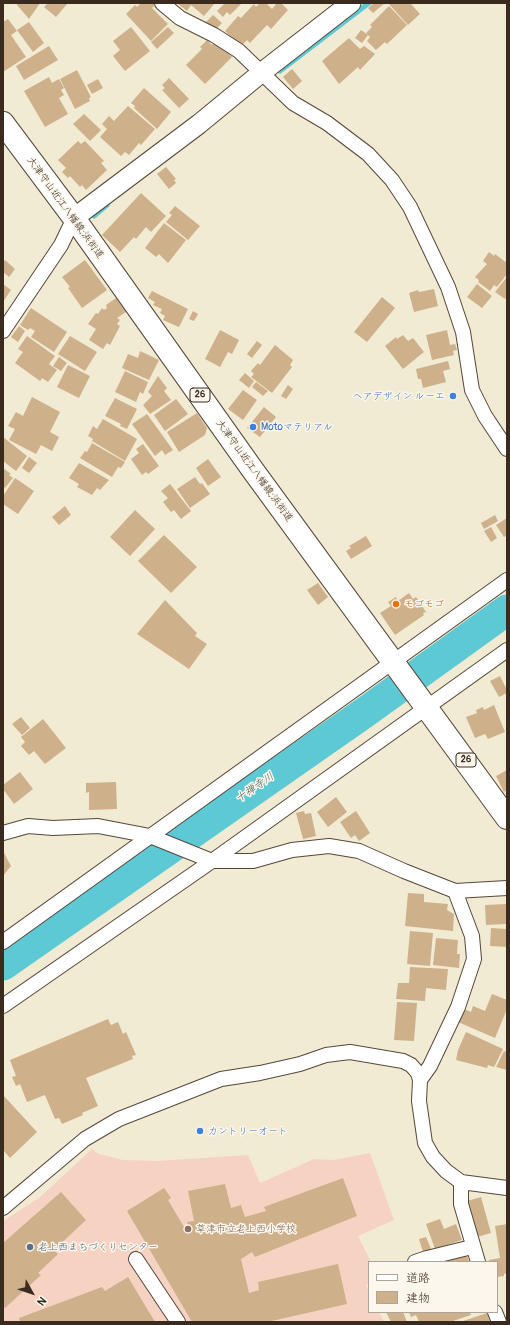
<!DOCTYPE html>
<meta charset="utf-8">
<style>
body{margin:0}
#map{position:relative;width:510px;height:1325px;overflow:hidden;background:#f2ebd3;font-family:Pangolin,"Klee One",sans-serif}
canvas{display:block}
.frame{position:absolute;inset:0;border:4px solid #3b2a1e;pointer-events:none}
.legend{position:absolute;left:368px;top:1261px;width:130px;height:52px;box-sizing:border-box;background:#fbf7ec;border:1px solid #aea59a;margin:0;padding:5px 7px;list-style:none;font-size:12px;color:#3b2a1e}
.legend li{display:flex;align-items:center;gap:8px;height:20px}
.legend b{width:20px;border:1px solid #aea59a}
.north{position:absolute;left:12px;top:1273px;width:40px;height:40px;-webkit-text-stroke:3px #fbf7ec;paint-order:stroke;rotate:130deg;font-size:11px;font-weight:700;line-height:16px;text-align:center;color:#3b2a1e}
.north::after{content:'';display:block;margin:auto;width:14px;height:18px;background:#3b2a1e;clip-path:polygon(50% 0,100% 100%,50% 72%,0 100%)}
</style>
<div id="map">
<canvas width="510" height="1325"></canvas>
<div class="frame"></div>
<ul class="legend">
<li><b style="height:5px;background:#fff"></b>道路</li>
<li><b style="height:11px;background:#ceb08b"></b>建物</li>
</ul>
<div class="north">N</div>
</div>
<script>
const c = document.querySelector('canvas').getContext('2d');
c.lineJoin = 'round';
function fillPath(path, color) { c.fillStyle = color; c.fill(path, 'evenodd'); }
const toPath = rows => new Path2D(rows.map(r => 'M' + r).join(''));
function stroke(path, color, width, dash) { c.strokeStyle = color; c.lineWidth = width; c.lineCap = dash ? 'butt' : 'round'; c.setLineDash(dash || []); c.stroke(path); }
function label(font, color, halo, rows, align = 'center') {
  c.font = font + ' Pangolin,"Klee One",sans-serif'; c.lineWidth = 3; c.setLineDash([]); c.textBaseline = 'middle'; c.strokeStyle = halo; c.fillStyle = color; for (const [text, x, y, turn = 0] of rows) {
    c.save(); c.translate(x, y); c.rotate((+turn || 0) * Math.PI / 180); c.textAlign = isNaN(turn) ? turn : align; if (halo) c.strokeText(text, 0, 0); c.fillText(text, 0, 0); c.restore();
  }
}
const built = toPath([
 [92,1149,99,1154,123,1160,157,1161,248,1155,260,1183,314,1159,333,1160,370,1153,394,1220,358,1236,371,1262,369,1262,369,1283,366,1285,369,1291,369,1312,379,1312,384,1322,3,1322,3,1221,39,1198]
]);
const stream = toPath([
 [280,71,369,3],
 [94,216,107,205]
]);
const river = toPath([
 [3,965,364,713,507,610]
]);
const building = toPath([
 [18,3,40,3,29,19,17,5],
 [48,3,68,3,56,17,44,7],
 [141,3,153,3,155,5,152,8,168,24,151,41,126,14,135,5,137,7],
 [177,3,215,3,204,16,191,5,187,11],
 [225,3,240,3,241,4,230,15,227,12,223,17,217,11],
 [260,3,266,3,272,9,277,3,281,3,288,10,271,29,267,25,250,43,247,40,241,46,225,31,238,16,241,18,254,4,256,7],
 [374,3,385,3,373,13,368,8],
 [388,3,410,3,420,14,408,25],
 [389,6,407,25,387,44,385,42,376,50,367,41,370,37,366,33,372,27,370,25],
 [213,15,222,23,212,33,204,24],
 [8,19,17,31,11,35,26,57,3,72,3,22],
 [29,22,44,43,33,52,17,30],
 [131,27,150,51,125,71,113,56,120,50,113,41],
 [168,27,174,33,157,49,151,42],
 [361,30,368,35,362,43,355,38],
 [349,38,360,49,364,46,375,54,360,70,358,67,339,84,322,61],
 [207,40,212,45,216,41,232,57,205,84,186,65,202,49,200,47],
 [49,46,58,60,24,80,16,66],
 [292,69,302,81,293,89,283,77],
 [77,70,91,97,89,98,90,101,75,109,60,79],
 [49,77,52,83,59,79,64,88,61,90,64,95,59,98,68,114,45,127,24,91],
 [169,78,189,99,179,108,162,90,165,88,162,85],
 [98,79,103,88,92,94,87,85],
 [144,88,171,112,157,129,134,108,135,106,131,103],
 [128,106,155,129,141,145,139,143,129,155,125,152,121,156,100,137,107,129,102,124,109,116,114,121],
 [84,114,101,130,90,141,73,124],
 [78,141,81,144,85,141,104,161,101,163,107,170,86,190,82,185,80,187,70,176,68,178,62,172,66,168,58,160],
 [166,167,176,179,174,180,176,183,169,189,157,174],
 [141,193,166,216,151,232,146,227,136,239,134,237,120,252,102,235],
 [175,206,200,226,188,240,166,222,172,215,169,213],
 [164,223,186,240,168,263,159,254,156,257,145,248],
 [489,252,494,256,495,254,507,263,507,274,497,287,494,285,490,291,478,282,479,280,475,277,487,264,483,261],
 [5,260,15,269,9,277,3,272,3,263],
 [85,260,107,290,82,308,68,288,70,287,62,277],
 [507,277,507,296,505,299,495,292],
 [3,284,11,290,3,302],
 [477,284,492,296,482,308,467,297],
 [434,289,438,306,414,312,409,293,418,290,419,292],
 [152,291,188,309,179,327,163,320,165,316,160,313,162,309,153,305,155,302,148,298],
 [382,297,395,308,367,342,354,332],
 [116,298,126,312,117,318,120,320,117,324,120,326,110,345,107,343,103,349,89,340,96,329,88,324,96,313,98,314,102,308,104,310,107,308,106,305],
 [31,308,67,332,54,352,31,337,35,331,30,328,28,330,20,325],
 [193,311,198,314,194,321,189,319],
 [19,326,25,331,18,342,11,337],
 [220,330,239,340,232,354,228,352,220,367,205,359],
 [447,330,450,345,455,344,457,350,453,351,454,355,432,360,426,335],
 [403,335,408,341,413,338,424,352,403,369,385,346,396,337,397,339],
 [27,336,55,356,49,364,57,370,48,382,42,378,40,381,15,363,23,352,18,349],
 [70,336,97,352,85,371,58,354],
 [257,341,262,345,252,358,247,354],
 [275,345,293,360,290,365,292,367,272,393,251,377,254,374,251,371,258,363,260,365],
 [140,351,159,360,149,380,122,368,128,354,138,358],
 [59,357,67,363,61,371,53,366],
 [448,361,450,369,443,371,446,382,423,388,421,379,418,379,416,369],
 [68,365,90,376,79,398,57,387],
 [125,371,148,382,143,394,140,392,136,402,115,392],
 [245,373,254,381,249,388,239,380],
 [158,376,167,388,164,391,171,400,150,414,143,405,152,396,148,392],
 [256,382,268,391,263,396,252,387],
 [288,385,293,389,286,399,281,396],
 [243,390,257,400,243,420,228,409],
 [32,397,60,412,50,432,59,437,52,451,41,445,36,454,9,440,15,429,8,426,16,412,23,416],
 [115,398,137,409,127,429,120,426,121,424,105,416],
 [176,399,188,414,165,431,154,415],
 [264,407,276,417,260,437,247,428],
 [197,413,207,428,205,435,179,452,167,432],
 [147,414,173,450,165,455,162,450,155,456,132,424],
 [103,419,137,439,125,461,92,441,93,439,88,436,93,426,97,429],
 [3,437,27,456,16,471,3,461],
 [92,443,125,462,121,468,118,467,112,477,80,458,85,451,87,452],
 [143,444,159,466,148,474,146,472,142,475,131,459,139,453,136,449],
 [29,457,37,463,29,473,22,468],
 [208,459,221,477,208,486,196,468],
 [79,463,109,480,100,490,97,488,92,495,77,487,79,484,69,478],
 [3,468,11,474,9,475,13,478,5,488,3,486],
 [195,477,200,484,202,483,210,494,190,508,177,489],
 [15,478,34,491,18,514,3,504,3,496],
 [170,484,191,511,181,519,174,510,171,512,163,502,168,498,161,491],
 [65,506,71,515,59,525,52,517],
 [135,510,155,529,130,556,110,537],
 [495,515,498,521,484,529,481,523],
 [507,518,507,535,504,537,496,525],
 [491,527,497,538,491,542,484,531],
 [164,535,197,567,171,593,138,561],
 [366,536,372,546,351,559,346,551,351,548,349,546],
 [318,583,328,597,318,605,307,590],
 [409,593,413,599,416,597,426,612,423,613,424,615,395,635,380,613,391,606,388,602,396,597,398,601],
 [165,600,197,633,195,636,207,644,189,669,137,634],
 [500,676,507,690,507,693,499,697,490,681],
 [494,705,505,732,488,739,485,734,475,738,466,717,477,713,476,710,483,707,484,710],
 [21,717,30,728,22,735,12,724],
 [43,719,66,748,45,764,34,751,29,755,21,746,25,742,21,737],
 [507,770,507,790,504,792,496,776],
 [20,772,33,789,14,804,3,789,3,785],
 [116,782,117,809,89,810,89,792,86,793,86,783],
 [336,797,347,812,328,827,317,812],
 [304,811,305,814,311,813,316,836,303,839,296,813],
 [356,811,370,833,359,841,355,835,351,838,340,822],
 [3,851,11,866,3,876],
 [408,893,424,894,424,902,448,904,447,910,454,914,453,931,405,926],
 [507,904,507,924,486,925,485,905],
 [491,928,507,929,507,947,490,946],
 [410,931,433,933,430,966,407,964],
 [436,938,458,940,457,954,460,954,459,968,433,965],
 [410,967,448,969,446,990,426,988,425,1001,396,999,398,983,409,983],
 [492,994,507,1000,507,1009,495,1038,458,1022,464,1009,471,1012,473,1006,485,1011],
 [397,1002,417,1003,414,1041,394,1040],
 [108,1019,111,1025,118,1022,123,1034,126,1032,136,1055,132,1056,133,1059,86,1078,98,1106,82,1113,83,1115,62,1124,59,1118,55,1119,45,1095,27,1102,20,1084,16,1086,12,1077,16,1076,10,1060],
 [466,1032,503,1049,494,1067,488,1065,487,1068,456,1060,458,1050],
 [504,1051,507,1052,507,1070,496,1067],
 [3,1095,37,1132,10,1158,4,1151,3,1152],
 [343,1178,357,1216,255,1257,252,1252,241,1259,249,1293,259,1290,258,1282,338,1264,347,1304,267,1322,192,1322,127,1211,164,1188,171,1198,168,1200,184,1227,188,1226,187,1222,194,1221,188,1191,225,1184,231,1208,241,1205,245,1217,266,1211,264,1207],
 [61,1192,86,1220,54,1250,58,1254,38,1273,41,1275,5,1308,3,1306,3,1243],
 [481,1197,491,1233,477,1237,467,1201],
 [440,1219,444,1229,456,1224,462,1240,435,1249,426,1224],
 [507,1224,507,1273,504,1274,504,1276,497,1277,497,1262,489,1262,489,1260,500,1258,495,1226],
 [426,1237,431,1249,423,1252,419,1239],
 [466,1252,469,1262,451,1262,449,1258],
 [128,1277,155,1322,20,1322,19,1318,102,1287,105,1291],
 [386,1312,403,1312,407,1322,391,1322],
 [409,1312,470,1312,471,1315,450,1322,419,1322,416,1315,411,1317],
 [487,1313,490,1322,460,1322]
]);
const street = toPath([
 [162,3,180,18,214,35,239,51,293,103,327,123,368,154,392,180,410,207,448,287,463,332,472,390,485,416,507,449],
 [3,331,61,245,74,218],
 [3,833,28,826,53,828,98,826,150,836,212,861,253,861,292,850,329,846,359,851,404,871,455,891,507,888],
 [3,942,507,580],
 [3,1006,212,861,507,650],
 [420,1080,430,1066,458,1007,474,959,472,936,455,891],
 [461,1182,461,1204,478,1262],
 [3,1208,85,1139,119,1119,221,1079,260,1073,300,1064,326,1055,350,1052,403,1061,411,1065,418,1073,420,1080,419,1101,425,1143,433,1157,446,1171,461,1182,507,1188],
 [136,1259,178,1322],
 [415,1262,427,1258,472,1247],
 [495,1312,499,1322]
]);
const secondary = toPath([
 [74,218,199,124,261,73,351,3]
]);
const primary = toPath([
 [3,123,74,218,252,469,507,818]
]);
const markers = [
 [453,396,4,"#3f7fe0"],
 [253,427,4,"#3f7fe0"],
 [396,604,4,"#e8710a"],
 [200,1131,4,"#3f7fe0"],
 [188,1229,4,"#8d6e63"],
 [30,1247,4,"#5c6f8a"]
];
const shields = [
 [200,395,20],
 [466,760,20]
];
const shieldNames = [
 ["26",200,395],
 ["26",466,760]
];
const streetNames = [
 ["大津守山近江八幡線;浜街道",65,208,54],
 ["大津守山近江八幡線;浜街道",254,471,54]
];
const shopNames = [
 ["ヘアデザイン ルーエ",445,396,"right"],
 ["Motoマテリアル",261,427],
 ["カントリーオート",208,1131]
];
const foodNames = [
 ["モゴモゴ",404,604]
];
const educationNames = [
 ["草津市立老上西小学校",196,1229]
];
const serviceNames = [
 ["老上西まちづくりセンター",38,1247]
];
const waterNames = [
 ["十禅寺川",255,788,-35]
];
fillPath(built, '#f6d2c3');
stroke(stream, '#5dc9d4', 5);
stroke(river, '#5dc9d4', 31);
fillPath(building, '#ceb08b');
stroke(street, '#564739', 16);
stroke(secondary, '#564739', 21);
stroke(primary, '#564739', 24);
stroke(street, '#fff', 14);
stroke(secondary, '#fff', 19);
stroke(primary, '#fff', 22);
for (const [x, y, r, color] of markers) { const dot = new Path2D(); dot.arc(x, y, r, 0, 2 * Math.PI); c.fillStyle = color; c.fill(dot); stroke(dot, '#fbf7ec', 1.5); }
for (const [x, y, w] of shields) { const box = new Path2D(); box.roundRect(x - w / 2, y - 7, w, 14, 3); c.fillStyle = '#fbf7ec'; c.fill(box); stroke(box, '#3b2a1e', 1); }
label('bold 9px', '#3b2a1e', null, shieldNames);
label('10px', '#3b2a1e', '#fbf7ec', streetNames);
label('10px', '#366cbe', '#fbf7ec', shopNames, 'left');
label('10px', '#c56008', '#fbf7ec', foodNames, 'left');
label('10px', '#785e54', '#fbf7ec', educationNames, 'left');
label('10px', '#4e5e75', '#fbf7ec', serviceNames, 'left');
label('italic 11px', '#455a55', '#fbf7ec', waterNames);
</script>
